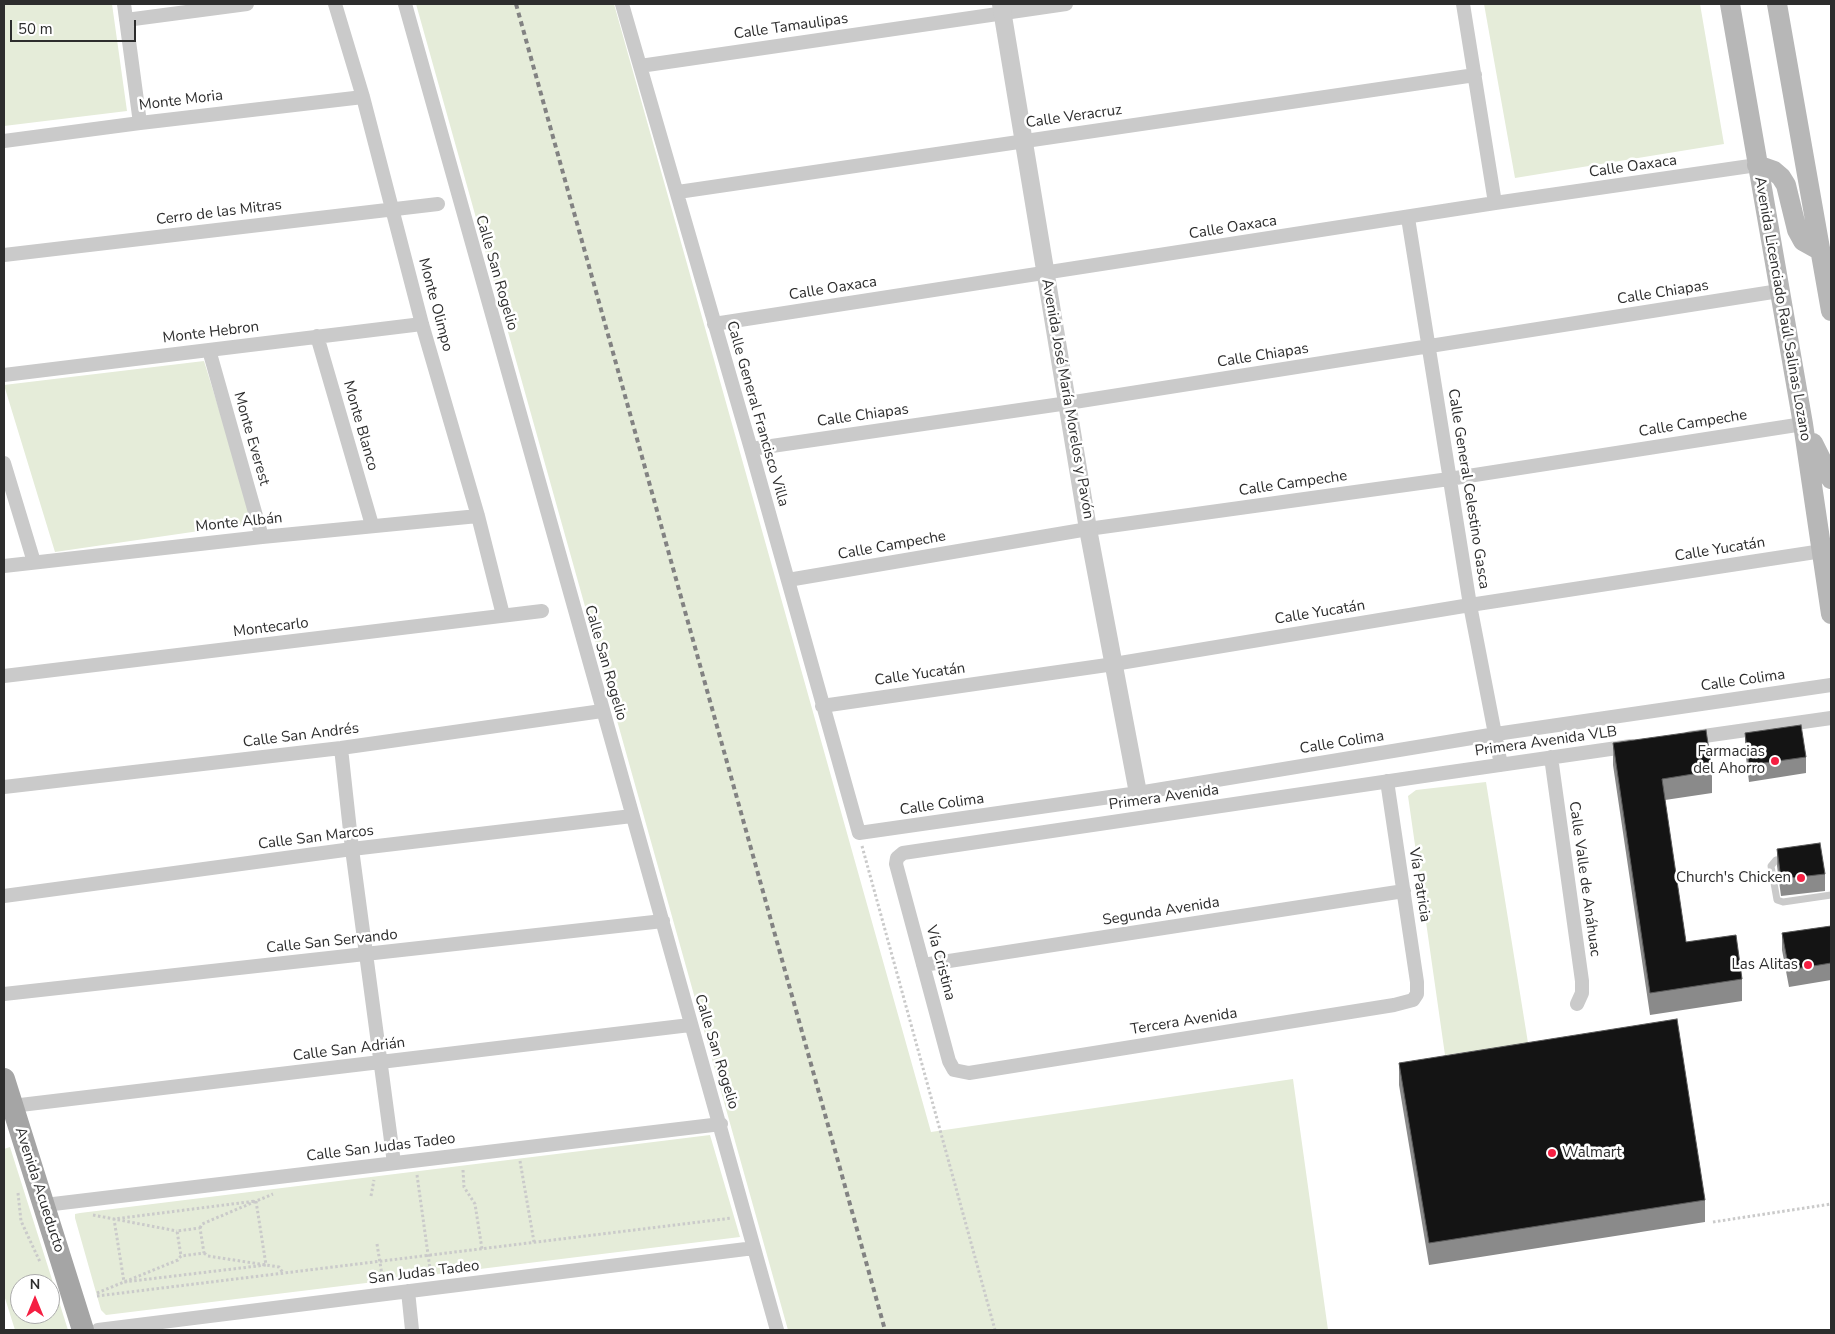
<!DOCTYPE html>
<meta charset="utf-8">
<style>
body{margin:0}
#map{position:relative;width:1835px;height:1334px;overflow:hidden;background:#fff;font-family:"Nunito Sans",sans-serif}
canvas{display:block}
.frame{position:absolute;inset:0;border:5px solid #2d2d2d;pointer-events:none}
.north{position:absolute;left:10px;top:1274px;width:50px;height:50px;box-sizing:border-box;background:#fff;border:1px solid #ababab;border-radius:50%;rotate:0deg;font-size:14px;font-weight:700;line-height:20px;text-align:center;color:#2d2d2d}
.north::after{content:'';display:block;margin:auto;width:18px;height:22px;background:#f51f42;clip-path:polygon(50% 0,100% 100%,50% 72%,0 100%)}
.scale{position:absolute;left:10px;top:20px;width:126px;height:22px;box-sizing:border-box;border:2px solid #2d2d2d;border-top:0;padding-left:6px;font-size:15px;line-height:18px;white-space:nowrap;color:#2d2d2d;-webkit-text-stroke:4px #fff;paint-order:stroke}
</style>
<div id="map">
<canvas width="1835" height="1334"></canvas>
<div class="frame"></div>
<div class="north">N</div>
<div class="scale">50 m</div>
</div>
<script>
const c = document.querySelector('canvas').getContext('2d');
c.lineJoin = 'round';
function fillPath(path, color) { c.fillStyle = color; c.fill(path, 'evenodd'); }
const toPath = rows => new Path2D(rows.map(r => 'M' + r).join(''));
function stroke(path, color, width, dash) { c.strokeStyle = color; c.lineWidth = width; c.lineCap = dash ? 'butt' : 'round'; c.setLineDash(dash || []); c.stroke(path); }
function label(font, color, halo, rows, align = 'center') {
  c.font = font + ' "Nunito Sans",sans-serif'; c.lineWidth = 5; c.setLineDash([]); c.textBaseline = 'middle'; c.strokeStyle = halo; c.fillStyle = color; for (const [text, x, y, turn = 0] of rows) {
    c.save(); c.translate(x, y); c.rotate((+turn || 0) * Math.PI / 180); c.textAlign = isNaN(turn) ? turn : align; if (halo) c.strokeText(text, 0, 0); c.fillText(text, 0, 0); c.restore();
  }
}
const green = toPath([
 [4,4,112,4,127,111,4,126],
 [416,4,614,4,931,1132,1293,1079,1328,1330,788,1330],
 [1484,4,1700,4,1724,144,1515,178],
 [204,361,254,523,55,552,4,385],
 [1486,782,1528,1043,1445,1055,1408,796,1416,790],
 [710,1135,740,1237,106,1315,101,1310,75,1218,75,1214,80,1213],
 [10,1147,68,1330,15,1330,4,1295,4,1149],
 [20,1284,50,1284,50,1314,20,1314]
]);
const path = toPath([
 [862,846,995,1330],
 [520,1161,534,1242],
 [463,1170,464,1187,475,1204,482,1249],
 [417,1175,431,1276],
 [18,1193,21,1221,40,1262],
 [371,1196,374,1180],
 [256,1201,266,1265,124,1282,114,1219,256,1201],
 [93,1215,177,1231],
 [1713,1222,1831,1204],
 [200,1228,202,1224,273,1194],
 [377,1244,383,1281],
 [204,1253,208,1256,279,1267,283,1273],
 [97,1293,178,1260,181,1256,204,1253,200,1228,177,1231,181,1256],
 [97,1296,732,1218]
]);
const service = toPath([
 [1784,859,1776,860,1771,866,1777,900,1783,902,1831,895]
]);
const minor = toPath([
 [124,4,140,123],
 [335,4,363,97,422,324,478,516,503,615],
 [405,4,777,1330],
 [622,4,751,449,859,833,1138,793,1496,734,1831,685],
 [1463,4,1495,203],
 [126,20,247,4],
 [640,66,1066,4],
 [4,141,140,123,363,97],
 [678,192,1475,75],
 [1408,218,1470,605,1501,765],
 [4,255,438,204],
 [714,324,1495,203,1757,165],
 [317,336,372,525],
 [209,350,262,537],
 [4,375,422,324],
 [751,449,1068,403,1779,291],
 [4,463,34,562],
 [4,566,262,537,478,516],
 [788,580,1088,529,1449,479,1803,424],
 [4,676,542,611],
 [822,706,1114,664,1470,605,1822,551],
 [1690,738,1831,718],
 [341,748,352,849,394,1163],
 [1551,757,1582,981,1582,993,1577,1004],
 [1387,781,1417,982,1417,994,1413,1000,1394,1005,969,1073,954,1070,949,1061,896,864,897,858,903,853,1444,773,1631,746],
 [4,787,341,748,602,711],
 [4,896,352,849,632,816],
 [923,965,1404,891],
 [4,994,663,921],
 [12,1106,690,1025],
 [45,1205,721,1124],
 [408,1291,412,1330],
 [98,1330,754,1248]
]);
const tertiary = toPath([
 [1001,4,1088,529,1138,793]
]);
const secondary = toPath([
 [1730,4,1803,424,1831,614],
 [1777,4,1831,311],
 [1757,165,1774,171,1781,177,1786,185,1797,230,1803,241,1821,251],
 [1813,443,1831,479]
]);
const primary = toPath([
 [4,1079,83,1330]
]);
const rail = toPath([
 [516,4,885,1330]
]);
const wall = toPath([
 [1745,733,1806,757,1806,773,1749,782,1745,749],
 [1613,743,1712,771,1712,793,1665,800,1686,942,1742,979,1742,1001,1650,1015,1613,765],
 [1777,849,1825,874,1825,891,1781,896,1777,866],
 [1831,926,1831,980,1789,987,1782,950,1782,933],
 [1399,1063,1705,1200,1705,1222,1429,1265,1399,1085]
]);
const building = toPath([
 [1801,725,1806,757,1749,765,1745,733,1801,725],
 [1706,730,1712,771,1662,779,1686,942,1736,935,1742,979,1650,993,1613,743,1706,730],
 [1820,843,1825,874,1781,879,1777,849,1820,843],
 [1831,926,1831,963,1789,970,1782,933,1831,926],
 [1677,1019,1705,1200,1429,1243,1399,1063,1677,1019]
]);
const markers = [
 [1775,761,5,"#f51f42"],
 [1801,878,5,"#f51f42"],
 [1808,965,5,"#f51f42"],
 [1552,1153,5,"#f51f42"]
];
const streetNames = [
 ["Calle Tamaulipas",791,27,-8],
 ["Monte Moria",181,101,-7],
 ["Calle Veracruz",1074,117,-8],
 ["Calle Oaxaca",1633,167,-8],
 ["Cerro de las Mitras",219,213,-7],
 ["Calle Oaxaca",1233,228,-9],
 ["Calle San Rogelio",496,273,74],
 ["Calle Oaxaca",833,289,-9],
 ["Calle Chiapas",1663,293,-9],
 ["Monte Olimpo",435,305,75],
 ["Avenida Licenciado Raúl Salinas Lozano",1782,309,80],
 ["Monte Hebron",211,333,-7],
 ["Calle Chiapas",1263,356,-9],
 ["Avenida José María Morelos y Pavón",1067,399,80],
 ["Calle General Francisco Villa",757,414,74],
 ["Calle Chiapas",863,416,-8],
 ["Calle Campeche",1693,424,-9],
 ["Monte Blanco",360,426,74],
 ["Monte Everest",251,439,74],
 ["Calle Campeche",1293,484,-8],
 ["Calle General Celestino Gasca",1468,489,81],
 ["Monte Albán",239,523,-6],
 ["Calle Campeche",892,546,-10],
 ["Calle Yucatán",1720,550,-9],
 ["Calle Yucatán",1320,613,-9],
 ["Montecarlo",271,628,-7],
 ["Calle San Rogelio",605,663,74],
 ["Calle Yucatán",920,675,-8],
 ["Calle Colima",1743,681,-8],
 ["Calle San Andrés",301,736,-7],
 ["Primera Avenida VLB",1546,742,-8],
 ["Calle Colima",1342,743,-9],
 ["Primera Avenida",1164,798,-8],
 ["Calle Colima",942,805,-8],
 ["Calle San Marcos",316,838,-7],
 ["Calle Valle de Anáhuac",1584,879,82],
 ["Vía Patricia",1419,885,81],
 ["Segunda Avenida",1161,912,-9],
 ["Calle San Servando",332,942,-6],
 ["Vía Cristina",940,963,75],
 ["Tercera Avenida",1184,1022,-9],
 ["Calle San Adrián",349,1050,-7],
 ["Calle San Rogelio",716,1052,73],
 ["Calle San Judas Tadeo",381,1148,-7],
 ["Avenida Acueducto",39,1190,72],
 ["San Judas Tadeo",424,1273,-7]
];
const poiNames = [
 ["Farmacias",1765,752],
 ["del Ahorro",1765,769],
 ["Church's Chicken",1791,878],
 ["Las Alitas",1798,965],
 ["Walmart",1562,1153,"left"]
];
fillPath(green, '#e5ecd9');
stroke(path, '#cacaca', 3, [2.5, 2.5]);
stroke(service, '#cacaca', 7);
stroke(minor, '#cacaca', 14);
stroke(tertiary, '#cacaca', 18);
stroke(secondary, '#b7b7b7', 20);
stroke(primary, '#a5a5a5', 22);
stroke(rail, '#828282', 4, [5, 4]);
fillPath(wall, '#8a8a8a');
fillPath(building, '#141414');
stroke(building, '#5a5a5a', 1);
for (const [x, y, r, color] of markers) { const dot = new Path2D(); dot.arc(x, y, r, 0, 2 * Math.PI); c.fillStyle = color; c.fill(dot); stroke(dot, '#fff', 2); }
label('15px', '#2d2d2d', '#fff', streetNames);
label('15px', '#2d2d2d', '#fff', poiNames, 'right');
</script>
